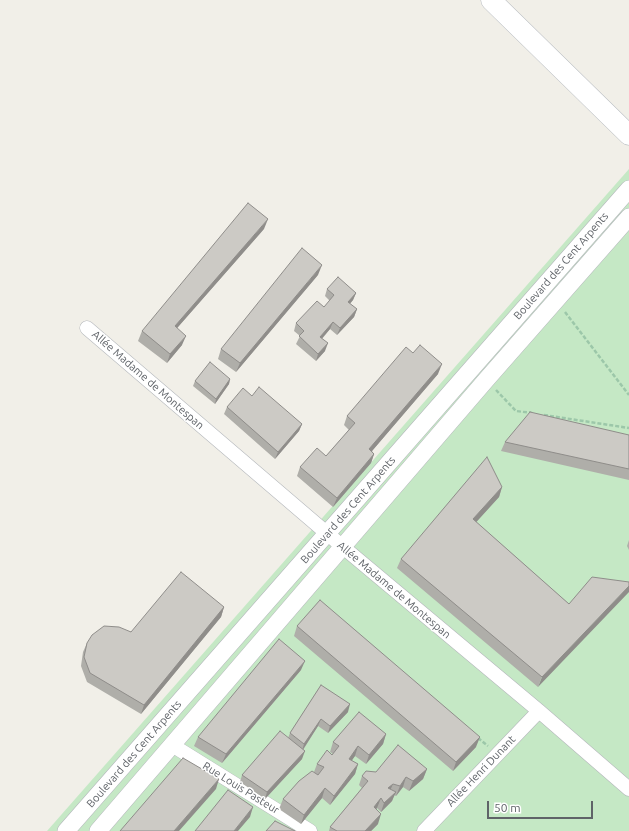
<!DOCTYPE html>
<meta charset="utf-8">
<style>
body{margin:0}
#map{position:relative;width:629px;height:831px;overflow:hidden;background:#f1efe8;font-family:Ubuntu,sans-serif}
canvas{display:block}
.scale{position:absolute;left:487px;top:801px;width:106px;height:18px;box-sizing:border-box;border:2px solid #5f6368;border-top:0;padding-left:5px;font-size:12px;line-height:14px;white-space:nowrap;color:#5f6368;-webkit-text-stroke:3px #fff;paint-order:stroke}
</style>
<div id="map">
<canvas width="629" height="831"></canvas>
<div class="scale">50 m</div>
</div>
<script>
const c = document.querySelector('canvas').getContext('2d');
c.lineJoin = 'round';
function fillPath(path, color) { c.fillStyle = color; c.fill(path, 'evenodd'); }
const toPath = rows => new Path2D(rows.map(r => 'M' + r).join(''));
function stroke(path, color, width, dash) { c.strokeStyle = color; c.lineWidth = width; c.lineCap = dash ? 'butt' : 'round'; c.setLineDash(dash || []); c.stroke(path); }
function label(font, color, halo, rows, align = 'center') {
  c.font = font + ' Ubuntu,sans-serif'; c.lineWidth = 3; c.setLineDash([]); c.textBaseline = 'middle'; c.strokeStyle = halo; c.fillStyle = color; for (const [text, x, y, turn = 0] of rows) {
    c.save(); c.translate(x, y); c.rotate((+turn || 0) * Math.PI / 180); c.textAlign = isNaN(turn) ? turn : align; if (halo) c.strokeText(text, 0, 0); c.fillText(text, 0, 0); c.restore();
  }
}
const green = toPath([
 [629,169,629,831,47,831]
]);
const path = toPath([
 [565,312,629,395],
 [496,390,516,411,532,413],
 [544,415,629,428],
 [478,738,488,746]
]);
const minor = toPath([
 [87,328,343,547,539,711,629,789],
 [172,745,310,831],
 [424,831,539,711]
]);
const tertiary = toPath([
 [66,831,629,189],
 [98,831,486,380,629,217]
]);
const secondary = toPath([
 [491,0,629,135]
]);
const wall = toPath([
 [264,229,177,328,182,345,167,363,138,341,142,331],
 [318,275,236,372,218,359,221,349],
 [327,289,356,293,353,300,350,304,357,309,354,317,337,335,330,329,322,339,325,351,316,361,296,344,300,336,294,331,296,323,324,307,330,301,325,296],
 [413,353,438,374,372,451,374,454,371,463,333,507,297,476,300,467,326,456,349,430,344,425,347,416],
 [230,379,229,384,215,404,193,386,195,381],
 [227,407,302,424,299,431,275,459,224,414],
 [629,435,629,480,501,451,505,442],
 [502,487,499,497,476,522,569,604,538,687,397,568,401,559],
 [629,540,629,550,627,546],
 [224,607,221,617,141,714,87,682,81,666,83,652,87,643],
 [297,626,476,747,453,771,294,636],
 [301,670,222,763,194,746,198,737],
 [321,685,348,712,328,733,318,726,303,750,302,759,265,799,240,782,242,775,288,738,290,733],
 [386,734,383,744,366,764,355,756,351,760,358,764,355,774,330,805,322,798,301,824,279,809,283,799,314,772,317,764,332,755,333,754,330,752,333,742],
 [427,769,423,779,409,791,403,787,396,796,394,795,392,801,381,812,377,808,376,809,378,824,371,831,329,831,330,827,362,788,359,785,362,776,376,772]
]);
const shadedWall = toPath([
 [268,219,264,229,171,335,175,326],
 [322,265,318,275,236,372,240,363],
 [356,293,353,300,345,309,348,302],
 [357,309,354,317,337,335,340,328],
 [333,322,330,329,317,344,320,337],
 [186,336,182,345,167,363,170,354],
 [328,343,325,351,316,361,318,354],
 [442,364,438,374,366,458,369,449],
 [230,379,229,384,215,404,216,399],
 [302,424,299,431,275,459,278,452],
 [374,454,371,463,333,507,337,498],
 [502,487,499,497,470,529,473,519],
 [629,586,629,592,538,687,542,677],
 [224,607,221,617,141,714,144,705],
 [305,661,301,670,222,763,226,754],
 [350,704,348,712,328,733,330,726],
 [321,719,318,726,302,751,304,744],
 [386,734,383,744,366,764,369,755],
 [480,737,476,747,453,771,456,762],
 [358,746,355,756,346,769,349,759],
 [305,751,302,759,265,799,267,792],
 [358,764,355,774,330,805,334,796],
 [427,769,423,779,409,791,413,781],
 [406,777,403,787,396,796,400,786],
 [219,779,216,789,179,831,174,831],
 [393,784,389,793,388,788],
 [325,788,322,798,301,824,304,815],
 [396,792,392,801,381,812,384,803],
 [381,798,377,808,370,816,374,807],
 [253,807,250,817,238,831,234,831],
 [381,814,378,824,371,831,365,831]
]);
const building = toPath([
 [248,203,268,219,175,326,186,336,170,354,142,331,248,203],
 [302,248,322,265,240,363,221,349,302,248],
 [338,277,356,293,348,302,357,309,340,328,333,322,320,337,328,343,318,354,299,336,304,331,296,323,317,301,324,307,334,295,327,289,338,277],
 [420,345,442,364,369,449,374,454,337,498,300,467,317,448,326,456,355,423,347,416,406,347,413,353,420,345],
 [210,362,230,379,216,399,195,381,210,362],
 [259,387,302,424,278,452,227,407,243,388,252,396,259,387],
 [530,412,629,435,629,469,505,442,530,412],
 [487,457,502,487,473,519,569,604,592,577,629,582,629,586,542,677,401,559,487,457],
 [181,572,224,607,144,705,90,673,84,657,87,643,92,635,104,626,119,627,131,632,181,572],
 [320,600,480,737,456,762,297,626,320,600],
 [279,639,305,661,226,754,198,737,279,639],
 [321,685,350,704,330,726,321,719,304,744,290,733,321,685],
 [359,712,386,734,369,755,358,746,349,759,358,764,334,796,325,788,304,815,283,799,299,781,312,771,318,775,324,767,317,764,327,750,332,755,339,746,333,742,359,712],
 [280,731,305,751,267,792,242,775,280,731],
 [398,745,427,769,413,781,406,777,400,786,393,784,388,788,396,792,384,803,381,798,374,807,381,814,365,831,337,831,330,827,368,781,362,776,366,771,376,772,398,745],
 [183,758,219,779,174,831,120,831,183,758],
 [228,790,253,807,234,831,195,831,228,790],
 [275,821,295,831,266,831,275,821]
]);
const streetNames = [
 ["Boulevard des Cent Arpents",561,266,-49],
 ["Allée Madame de Montespan",148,380,41],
 ["Boulevard des Cent Arpents",348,510,-49],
 ["Allée Madame de Montespan",394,590,40],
 ["Boulevard des Cent Arpents",134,754,-49],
 ["Allée Henri Dunant",481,771,-46],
 ["Rue Louis Pasteur",241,788,32]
];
fillPath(green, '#c5e8c5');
stroke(minor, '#b5b8bc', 15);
stroke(tertiary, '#b5b8bc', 18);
stroke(secondary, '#b6babf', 21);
stroke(path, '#9cc7a9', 2.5, [4, 2]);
stroke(minor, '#fff', 14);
stroke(tertiary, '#fff', 17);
stroke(secondary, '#fff', 20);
fillPath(wall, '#afaea9');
fillPath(shadedWall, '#8f8d8a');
fillPath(building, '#cccac5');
stroke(building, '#8f8d8a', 1);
label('11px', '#5f6368', '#fff', streetNames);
</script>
